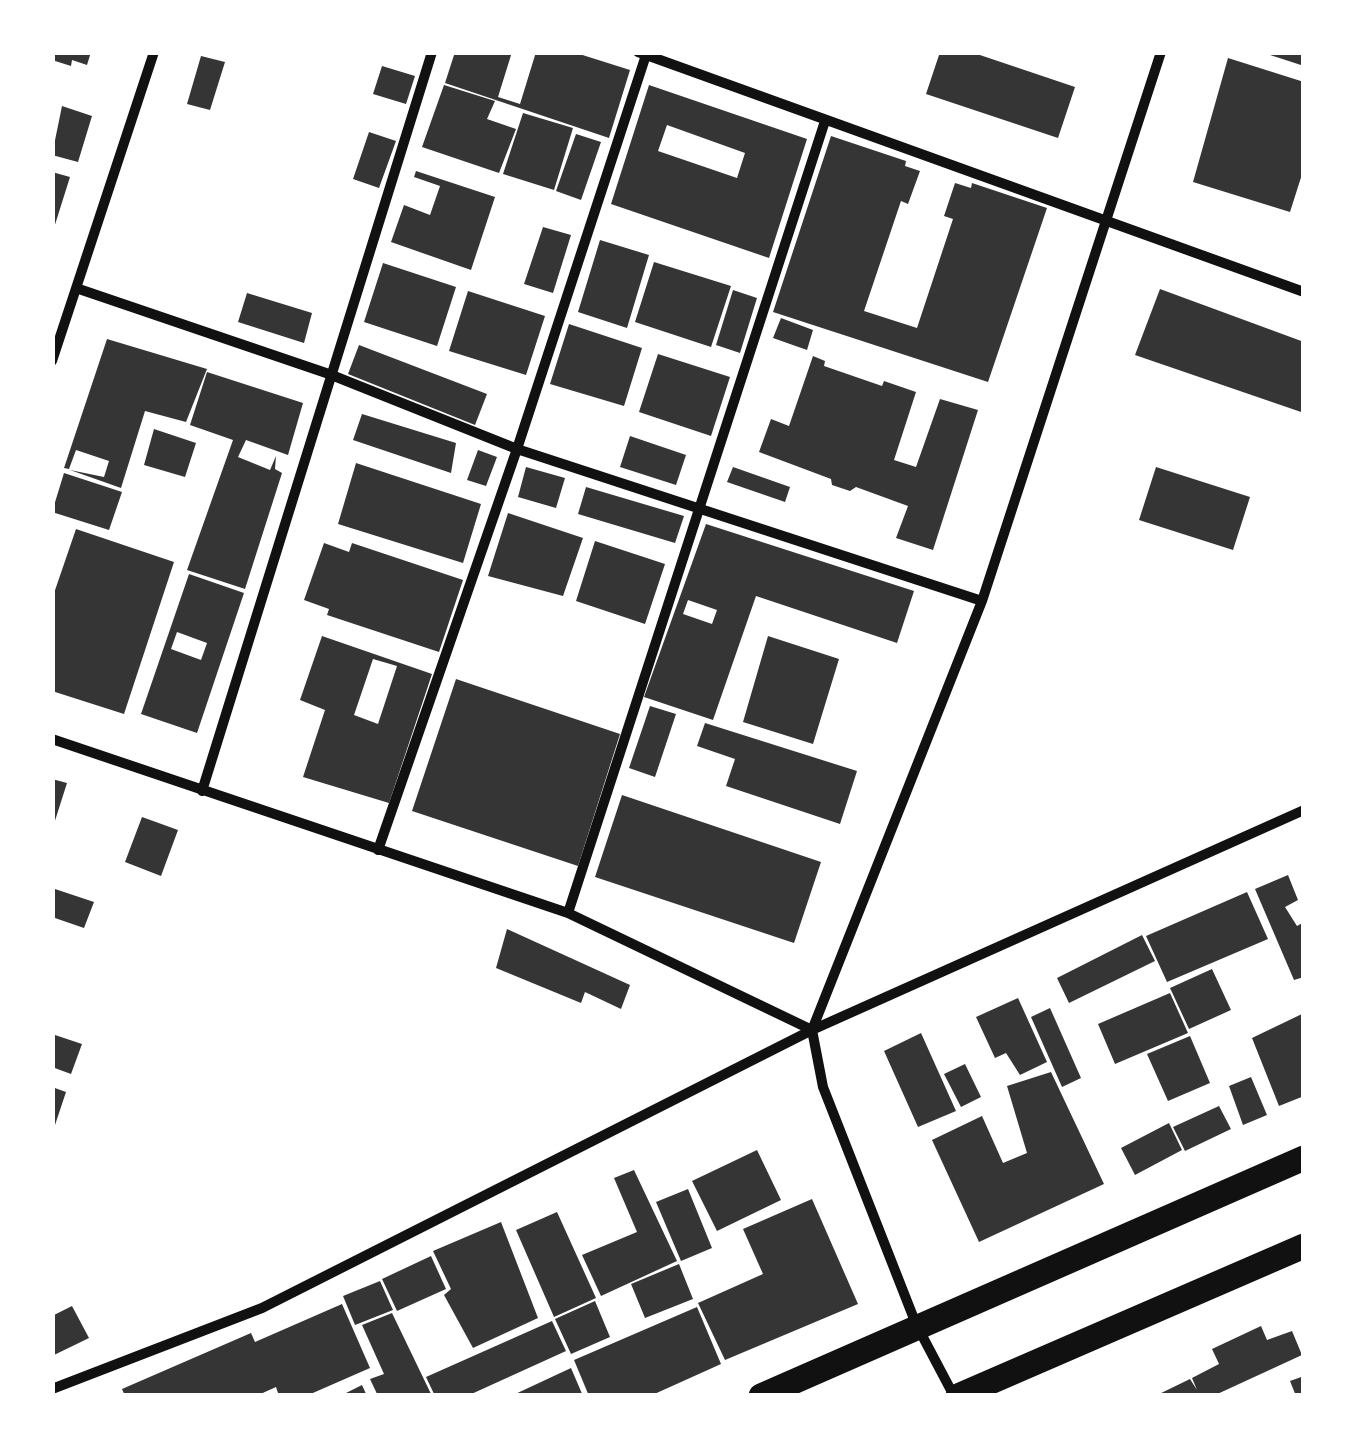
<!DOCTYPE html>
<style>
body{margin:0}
#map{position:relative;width:1356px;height:1448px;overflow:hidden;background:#fff;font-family:"Golos Text",sans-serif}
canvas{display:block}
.frame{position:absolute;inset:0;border:55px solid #fff;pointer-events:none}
</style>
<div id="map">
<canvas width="1356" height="1448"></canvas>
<div class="frame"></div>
</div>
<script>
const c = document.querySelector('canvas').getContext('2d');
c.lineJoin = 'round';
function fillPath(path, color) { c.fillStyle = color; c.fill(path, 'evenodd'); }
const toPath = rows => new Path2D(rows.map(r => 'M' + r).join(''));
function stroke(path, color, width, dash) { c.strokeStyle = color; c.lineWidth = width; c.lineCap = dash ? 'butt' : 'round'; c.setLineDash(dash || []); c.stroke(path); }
const building = toPath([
 [52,52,91,52,87,65,72,60,71,66,52,60],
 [455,52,512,52,498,97,520,104,536,52,573,52,630,70,609,138,445,83],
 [940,52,971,52,1075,87,1058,138,926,94],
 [1264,52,1304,52,1304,66,1264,53],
 [201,56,225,62,210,110,187,104],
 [1228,58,1304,82,1304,168,1290,212,1193,182],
 [382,66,415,76,406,104,373,94],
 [444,85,495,101,487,119,516,129,499,173,422,147],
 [649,85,807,139,769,258,611,204],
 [667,125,745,153,737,178,658,151],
 [62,106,92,116,78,162,52,155],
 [523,113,573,128,554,190,503,174],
 [369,132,396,141,379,188,353,179],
 [576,134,601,142,581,200,556,191],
 [831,136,906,161,905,166,920,171,908,204,901,201,864,311,917,328,953,219,944,216,955,183,971,188,972,183,1047,208,988,382,773,312],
 [416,171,495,197,471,270,391,242,404,205,430,215,440,186,414,177],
 [52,172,70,177,53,231,52,231],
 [543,227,571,235,553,293,524,284],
 [600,240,649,255,627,328,578,312],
 [654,262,731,286,711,347,635,322],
 [383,263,456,287,437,346,364,322],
 [1160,289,1304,342,1304,413,1135,355],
 [733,290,757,298,740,353,716,345],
 [468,291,545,316,526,375,449,351],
 [247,293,312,313,304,343,238,322],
 [781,318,813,330,807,350,773,338],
 [569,324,642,348,624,406,550,384],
 [107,339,207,369,186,422,145,411,121,488,70,470,104,477,109,461,76,450,69,469,64,468],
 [359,345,487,394,475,425,348,374],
 [658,354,730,377,711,436,639,412],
 [813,356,825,361,824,366,882,386,884,381,916,392,894,460,916,467,940,399,978,410,933,550,896,538,908,506,856,487,850,491,832,485,831,479,759,452,771,419,789,426],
 [207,372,303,403,288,455,246,440,238,457,270,470,276,456,275,469,282,473,245,589,187,570,233,440,190,425],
 [362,414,456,443,451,473,353,440],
 [154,429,196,443,185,477,144,465],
 [630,436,686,455,676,485,620,467],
 [478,450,497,457,486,486,467,480],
 [356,463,481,504,463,563,338,524],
 [526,467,565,478,556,508,518,497],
 [733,467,790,487,785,502,727,482],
 [1156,467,1250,497,1233,550,1139,520],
 [64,473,122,492,109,530,52,512],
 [586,487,684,516,675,543,578,514],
 [508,513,583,538,563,596,488,576],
 [706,524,914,591,897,643,756,596,713,720,644,697],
 [688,600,717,610,712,624,683,614],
 [76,529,174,562,124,714,52,691,52,599],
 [595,541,665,564,645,624,576,601],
 [324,543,349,552,352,543,463,580,439,652,327,615,329,609,304,600],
 [189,574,244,593,197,733,141,714],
 [177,632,207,643,201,660,171,649],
 [322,636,432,674,389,803,303,777,325,710,300,700],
 [373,659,397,666,378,724,354,715],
 [768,636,839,659,813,744,743,722],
 [456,679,620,734,578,866,412,811],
 [650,706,676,714,655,777,629,768],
 [705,723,857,771,840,824,726,786,735,759,697,746],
 [52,779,67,783,53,827,52,827],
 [622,795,821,862,794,943,595,877],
 [142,817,178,830,161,876,125,862],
 [1288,875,1298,900,1285,907,1297,926,1304,922,1304,977,1294,980,1255,889],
 [52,888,94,902,84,928,52,917],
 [1247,892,1268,939,1167,982,1146,936],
 [507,929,630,985,621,1009,585,992,581,1003,496,968],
 [1142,935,1155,961,1069,1003,1057,978],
 [1212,969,1231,1010,1189,1029,1170,988],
 [1170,993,1188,1033,1115,1064,1098,1024],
 [1018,998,1047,1062,1020,1075,1006,1053,995,1058,976,1017],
 [1050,1008,1081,1078,1062,1087,1031,1017],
 [1304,1013,1304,1096,1279,1106,1252,1038],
 [921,1033,956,1111,918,1127,884,1051],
 [52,1034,82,1044,71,1074,52,1067],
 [1190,1036,1210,1083,1168,1101,1147,1054],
 [965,1064,981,1097,961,1107,944,1074],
 [1051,1072,1104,1184,979,1242,932,1140,982,1116,1003,1163,1027,1153,1007,1086],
 [1251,1077,1267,1115,1243,1125,1229,1086],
 [52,1087,66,1092,53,1131,52,1131],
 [1219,1106,1231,1129,1185,1151,1173,1127],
 [1169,1123,1182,1150,1135,1175,1121,1148],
 [757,1150,781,1200,717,1231,692,1181],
 [634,1170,677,1261,601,1296,582,1255,637,1232,614,1178],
 [688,1189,712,1248,681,1261,656,1202],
 [812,1199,858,1304,725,1360,698,1303,763,1274,743,1229],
 [557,1212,596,1298,554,1317,516,1230],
 [501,1222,538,1318,473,1348,444,1295,451,1289,433,1251],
 [431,1256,446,1289,397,1311,382,1279],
 [679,1264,693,1299,645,1318,631,1284],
 [380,1281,393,1310,355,1325,343,1296],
 [595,1301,610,1337,571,1354,555,1319],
 [342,1304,370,1368,306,1396,279,1396,276,1387,256,1396,125,1396,122,1389,251,1333,255,1342],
 [72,1306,89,1338,52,1356,52,1316],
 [697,1307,721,1364,650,1396,589,1396,574,1360],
 [392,1313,432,1396,378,1396,370,1379,384,1374,362,1325],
 [552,1321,566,1351,467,1396,435,1396,426,1377],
 [1261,1326,1267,1340,1292,1331,1302,1355,1213,1396,1155,1396,1190,1379,1197,1390,1192,1378,1219,1364,1212,1349],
 [571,1368,583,1396,511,1396],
 [1304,1376,1304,1396,1296,1396,1290,1381],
 [362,1385,367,1396,340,1396]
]);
const minor = toPath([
 [638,52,1304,292],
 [76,288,329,374,517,449,982,601],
 [52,361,154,52],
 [52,739,568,913,812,1030],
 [202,791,432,52],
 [378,850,517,449,646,55],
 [568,913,825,121],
 [52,1389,262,1308,812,1030,1304,810],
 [954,1396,916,1324,823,1087,812,1030,982,601,1161,52]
]);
const primary = toPath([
 [761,1396,1304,1158],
 [958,1396,1304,1246]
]);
fillPath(building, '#353535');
stroke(minor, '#111', 10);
stroke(primary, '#111', 25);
</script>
